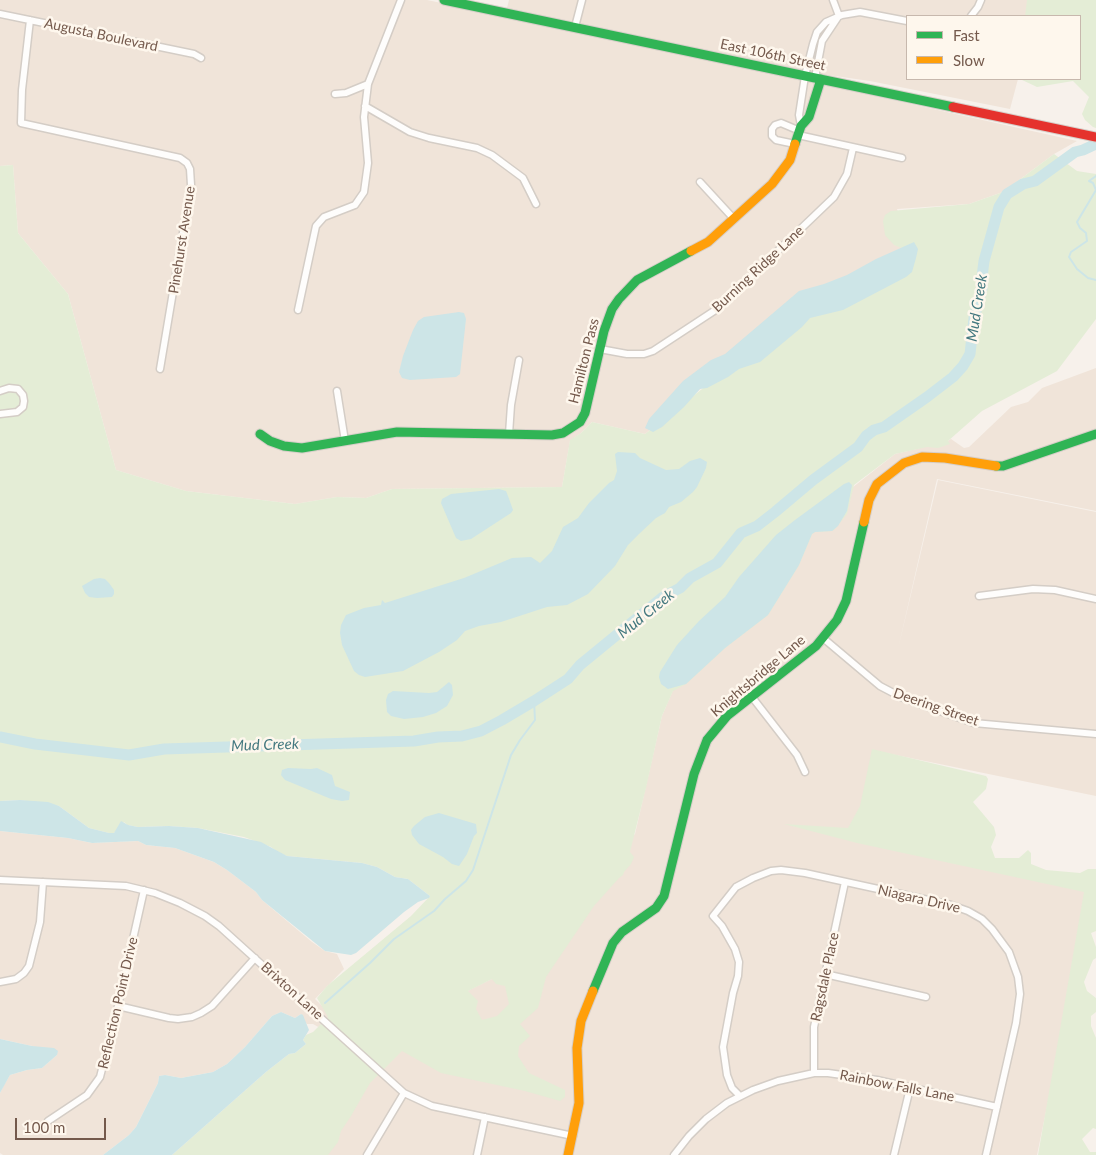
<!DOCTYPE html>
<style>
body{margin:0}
#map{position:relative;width:1096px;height:1155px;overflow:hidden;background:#f7f1eb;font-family:Lato,sans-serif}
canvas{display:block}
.legend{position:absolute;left:906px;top:15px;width:175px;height:65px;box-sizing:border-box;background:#fef7ed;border:1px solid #c7b8ad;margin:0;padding:6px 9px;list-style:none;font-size:15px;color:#74594c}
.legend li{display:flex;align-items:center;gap:10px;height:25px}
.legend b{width:25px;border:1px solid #c7b8ad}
.scale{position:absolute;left:15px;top:1118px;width:91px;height:22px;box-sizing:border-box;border:2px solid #74594c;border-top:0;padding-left:6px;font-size:15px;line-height:18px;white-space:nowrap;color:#74594c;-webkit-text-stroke:4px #fef7ed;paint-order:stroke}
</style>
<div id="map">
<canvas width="1096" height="1155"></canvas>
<ul class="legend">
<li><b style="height:6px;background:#30b455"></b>Fast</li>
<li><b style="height:6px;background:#ff9f0a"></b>Slow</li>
</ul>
<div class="scale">100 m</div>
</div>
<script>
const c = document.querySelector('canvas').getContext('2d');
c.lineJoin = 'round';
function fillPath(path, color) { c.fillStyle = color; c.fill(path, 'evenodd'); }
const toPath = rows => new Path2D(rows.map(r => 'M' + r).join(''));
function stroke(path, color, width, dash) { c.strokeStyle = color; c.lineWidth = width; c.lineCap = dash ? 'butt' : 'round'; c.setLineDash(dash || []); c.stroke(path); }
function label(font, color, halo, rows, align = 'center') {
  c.font = font + ' Lato,sans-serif'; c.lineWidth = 5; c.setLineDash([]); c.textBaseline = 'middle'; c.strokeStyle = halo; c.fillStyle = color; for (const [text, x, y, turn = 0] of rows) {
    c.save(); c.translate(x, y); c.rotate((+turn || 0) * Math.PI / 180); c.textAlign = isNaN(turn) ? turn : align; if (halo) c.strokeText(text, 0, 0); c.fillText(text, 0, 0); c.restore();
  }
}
const residential = toPath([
 [0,0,427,0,650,46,1077,141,1054,154,1003,192,969,204,897,209,908,250,751,348,645,434,592,422,581,433,570,441,562,487,392,489,366,498,337,497,295,504,186,491,116,470,68,294,18,233,13,165,0,166],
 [509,0,1096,0,1080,16,907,16,907,79,1018,79,1010,109,870,81,821,74,507,8],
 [1096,368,1096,511,937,479,898,649,938,480,1096,512,1096,796,876,751,860,835,1093,884,1037,1155,319,1155,322,1029,313,1024,307,1024,304,1021,301,1014,295,1018,281,1012,272,1016,245,1047,227,1064,213,1072,181,1078,165,1075,159,1076,158,1083,136,1127,129,1135,103,1155,3,1155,0,1153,0,1093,4,1085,10,1075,27,1070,42,1068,57,1055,32,1046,0,1039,0,831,68,838,92,843,138,841,146,845,175,848,214,862,227,870,256,892,262,900,312,942,325,951,337,954,344,969,315,999,380,1062,457,996,516,967,635,834,662,716,673,690,796,532,895,454,946,442,951,439,964,448,969,447,1011,407,1028,402,1042,388]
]);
const green = toPath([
 [1027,0,1096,0,1096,128,1093,127,1085,120,1082,114,1089,97,1073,81,1037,87,1020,79,1080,79,1080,16,1025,16],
 [1054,154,1077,171,1096,174,1096,319,1057,371,982,411,948,441,950,444,938,448,927,447,895,454,854,485,847,514,835,529,832,531,815,532,812,534,799,565,768,615,725,648,686,684,673,691,662,716,646,788,630,852,634,857,631,864,624,872,623,875,619,878,594,906,546,977,538,1008,520,1024,530,1036,519,1046,518,1056,529,1073,565,1090,565,1097,560,1101,525,1091,441,1073,402,1051,370,1083,351,1116,341,1131,338,1142,328,1155,172,1155,266,1072,289,1054,295,1053,306,1044,303,1040,306,1035,313,1032,328,1017,317,998,327,986,411,916,430,896,408,879,395,877,377,867,362,863,287,856,279,853,271,847,244,837,198,828,169,826,138,827,127,825,124,822,114,833,109,833,89,828,59,806,20,800,0,801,0,166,13,165,18,233,68,294,116,470,186,491,295,504,337,497,366,498,392,489,562,487,570,440,581,433,592,422,645,434,816,299,907,250,894,245,885,235,883,221,885,215,891,211,969,204,1003,192],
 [492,979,496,984,505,986,509,1004,497,1016,482,1020,476,1009,478,1001,468,991],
 [872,749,986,776,988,779,986,789,973,802,994,827,996,835,991,847,995,858,1019,858,1028,850,1031,853,1031,864,1046,870,1080,873,1088,869,1096,869,1096,931,1091,933,1096,947,1096,958,1093,960,1084,982,1087,991,1096,998,1096,1012,1091,1016,1091,1026,1096,1038,1096,1129,1093,1128,1082,1139,1090,1152,1096,1152,1096,1155,1038,1155,1084,892,857,843,784,824,848,828,860,806]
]);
const water = toPath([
 [914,242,918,249,916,258,912,272,906,277,843,310,810,318,802,327,760,362,739,369,728,377,707,388,700,389,684,407,662,427,653,432,645,428,649,419,683,381,711,360,725,354,799,291,824,284,847,275,876,259],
 [459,312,464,313,466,319,460,374,456,377,410,380,402,378,399,372,403,356,413,330,418,321,424,317],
 [618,452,635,453,640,458,666,470,679,469,690,461,700,458,707,462,706,468,697,487,693,492,681,502,669,507,665,513,656,518,639,534,628,545,615,566,588,594,567,605,547,607,501,622,479,626,465,631,457,640,439,652,403,671,365,677,359,675,354,671,342,645,340,633,341,625,346,615,364,608,381,605,382,600,385,603,464,578,512,558,531,557,540,563,552,551,563,527,578,518,589,503,609,483,614,480,617,471,615,454],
 [849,482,852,485,847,511,838,526,832,531,815,532,812,534,799,565,768,615,725,648,686,684,668,689,661,684,659,677,660,672,677,645,699,621,725,597,739,577,776,535,795,520,844,484],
 [499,489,506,491,508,496,513,510,511,513,471,539,461,541,456,538,441,503,442,499,451,494],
 [100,578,105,579,109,583,114,590,114,594,112,597,97,598,89,597,85,593,82,586,94,579],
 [449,682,452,685,453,695,447,706,436,713,423,717,404,719,391,716,387,712,386,700,388,694,393,691,429,693,437,692],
 [288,768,311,769,317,768,332,775,335,786,350,792,349,800,342,801,331,799,285,780,281,775,282,770],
 [20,800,48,802,59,806,89,828,109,833,114,833,121,821,128,825,138,827,169,826,198,828,261,842,287,856,362,863,377,867,395,877,408,879,430,896,429,898,418,902,404,912,356,953,351,955,325,951,262,900,256,892,227,870,214,862,175,848,146,845,138,841,92,843,68,838,0,831,0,801],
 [439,813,476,824,477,833,474,836,467,854,459,866,452,864,443,857,419,844,412,835,411,830,414,826,425,817],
 [281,1012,295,1018,301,1014,303,1015,309,1030,303,1040,306,1044,295,1053,289,1054,266,1072,172,1155,103,1155,129,1135,136,1127,158,1083,159,1076,165,1075,181,1078,213,1072,227,1064,245,1047,272,1016],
 [0,1039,32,1046,54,1048,58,1051,57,1055,42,1068,27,1070,10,1075,0,1093]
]);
const stream = toPath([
 [1096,176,1089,181,1093,183,1096,190,1077,222,1080,228,1086,233,1087,241,1071,252,1069,257,1077,269,1088,278,1096,280],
 [325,1003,370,963,394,939,434,911,445,899,466,881,473,870,511,755,520,740,535,720,534,701]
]);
const river = toPath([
 [0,737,35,744,129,755,164,749,414,741,438,737,462,736,481,731,502,720,534,701,568,679,580,665,663,597,680,588,690,578,717,563,741,533,757,526,775,512,813,480,858,447,866,436,874,430,884,427,927,397,953,377,963,366,970,354,974,318,982,289,982,277,984,261,999,207,1007,194,1023,184,1035,181,1075,152,1083,150,1096,144]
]);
const street = toPath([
 [833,0,839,16],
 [0,14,194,54,201,58],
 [971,16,978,7,981,0],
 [30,20,22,90,21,123,180,158,187,163,190,169,191,185,160,369],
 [575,27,582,0],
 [815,78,822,41,838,17],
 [335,94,346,93,368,84],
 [365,106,410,132,429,138,477,148,492,155,523,178,536,204],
 [801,126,799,115,805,76,813,44,817,32,826,22,842,15,860,12,907,21],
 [798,135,902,158],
 [795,144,776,140,772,136,772,129,775,125,781,123,800,131],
 [700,182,734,219],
 [298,310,316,226,324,217,355,205,364,192,368,163,364,117,368,84,401,0],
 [600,349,627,354,644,354,653,351,717,309,834,197,847,174,853,148],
 [0,391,9,388,18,389,23,395,24,401,23,407,17,412,0,414],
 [337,391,345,441],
 [509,434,511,405,519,360],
 [979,596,1033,589,1055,590,1096,599],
 [823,638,880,686,901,697,920,704,974,723,1096,734],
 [752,697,797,755,805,772],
 [0,880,126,886,155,893,180,903,205,916,219,926,404,1093,432,1106,573,1136],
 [825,974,926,997],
 [0,982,16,979,24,973,29,966,40,922,43,882],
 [118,1006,169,1018,178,1019,192,1017,201,1013,212,1006,255,958],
 [814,1073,814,1027,845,882],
 [740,1096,732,1088,727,1075,723,1047,733,993,738,976,739,962,735,949,722,926,713,916,736,887,753,878,771,871,781,870,805,873,951,905,968,911,982,919,992,929,1009,952,1018,977,1020,994,1016,1023,986,1155],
 [48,1121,87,1095,100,1077,118,1006,144,890],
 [367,1155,404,1093],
 [477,1155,485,1117],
 [674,1155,689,1136,706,1119,727,1103,753,1090,778,1081,814,1073,828,1073,877,1080,997,1107],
 [894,1155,910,1088]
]);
const fast = toPath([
 [444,0,953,107],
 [795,144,801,126,809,117,821,79],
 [260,434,270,441,284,446,302,448,397,432,552,435,563,433,580,422,585,413,604,331,612,309,619,299,637,280,691,251],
 [996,466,1003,466,1096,434],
 [593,991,613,943,622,932,656,908,664,896,694,774,707,740,727,716,816,646,837,620,846,601,864,522]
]);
const slow = toPath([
 [691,251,708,242,772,184,790,160,795,144],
 [864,522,869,500,877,484,904,463,922,457,945,458,996,466],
 [568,1155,579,1103,577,1048,581,1021,593,991]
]);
const jam = toPath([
 [953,107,1096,137]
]);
const streetNames = [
 ["Augusta Boulevard",101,35,12],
 ["East 106th Street",773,55,12],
 ["Pinehurst Avenue",182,240,-81],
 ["Burning Ridge Lane",758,269,-43],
 ["Hamilton Pass",584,361,-76],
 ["Knightsbridge Lane",758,676,-40],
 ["Deering Street",936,707,19],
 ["Niagara Drive",919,899,13],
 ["Ragsdale Place",825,977,-78],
 ["Brixton Lane",292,991,42],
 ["Reflection Point Drive",118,1003,-77],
 ["Rainbow Falls Lane",897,1086,11]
];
const waterNames = [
 ["Mud Creek",977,308,-81],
 ["Mud Creek",646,614,-39],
 ["Mud Creek",265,745,-2]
];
fillPath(residential, '#f0e4d9');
fillPath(green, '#e4edd6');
fillPath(water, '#cde5e7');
stroke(stream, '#cde5e7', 2);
stroke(river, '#cde5e7', 11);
stroke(street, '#d4cdc6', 9);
stroke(fast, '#d6cec8', 11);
stroke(slow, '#d6cec8', 11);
stroke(jam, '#d6cec8', 11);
stroke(street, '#fefdfc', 6);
stroke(fast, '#30b455', 9);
stroke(slow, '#ff9f0a', 9);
stroke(jam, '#e5322d', 9);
label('14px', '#74594c', '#fef7ed', streetNames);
label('italic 15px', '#43787f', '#fef7ed', waterNames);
</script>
